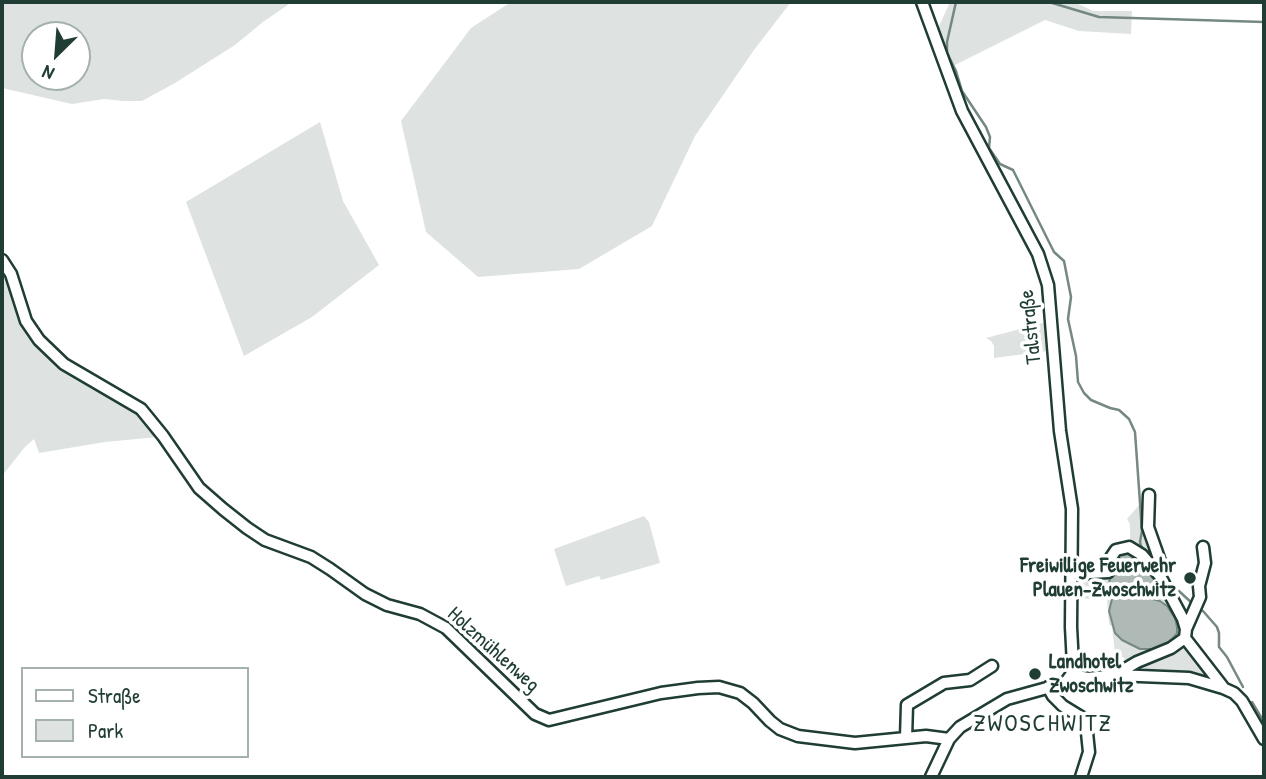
<!DOCTYPE html>
<meta charset="utf-8">
<style>
body{margin:0}
#map{position:relative;width:1266px;height:779px;overflow:hidden;background:#fff;font-family:"Patrick Hand",sans-serif}
canvas{display:block}
.frame{position:absolute;inset:0;border:4px solid #1f3d34;pointer-events:none}
.legend{position:absolute;left:21px;top:667px;width:228px;height:91px;box-sizing:border-box;background:#fff;border:2px solid #a5b1ae;margin:0;padding:9px 12px;list-style:none;font-size:21px;color:#1f3d34}
.legend li{display:flex;align-items:center;gap:14px;height:35px}
.legend b{width:35px;border:2px solid #a5b1ae}
.north{position:absolute;left:21px;top:21px;width:70px;height:70px;box-sizing:border-box;background:#fff;border:2px solid #a5b1ae;border-radius:50%;rotate:205deg;font-size:19px;font-weight:700;line-height:28px;text-align:center;color:#1f3d34}
.north::after{content:'';display:block;margin:auto;width:24px;height:32px;background:#1f3d34;clip-path:polygon(50% 0,100% 100%,50% 72%,0 100%)}
</style>
<div id="map">
<canvas width="1266" height="779"></canvas>
<div class="frame"></div>
<ul class="legend">
<li><b style="height:9px;background:#fff"></b>Straße</li>
<li><b style="height:19px;background:#dee3e2"></b>Park</li>
</ul>
<div class="north">N</div>
</div>
<script>
const c = document.querySelector('canvas').getContext('2d');
c.lineJoin = 'round';
function fillPath(path, color) { c.fillStyle = color; c.fill(path, 'evenodd'); }
const toPath = rows => new Path2D(rows.map(r => 'M' + r).join(''));
function stroke(path, color, width, dash) { c.strokeStyle = color; c.lineWidth = width; c.lineCap = dash ? 'butt' : 'round'; c.setLineDash(dash || []); c.stroke(path); }
function label(font, color, halo, rows, align = 'center') {
  c.font = font + ' "Patrick Hand",sans-serif'; c.lineWidth = 7; c.setLineDash([]); c.textBaseline = 'middle'; c.strokeStyle = halo; c.fillStyle = color; for (const [text, x, y, turn = 0] of rows) {
    c.save(); c.translate(x, y); c.rotate((+turn || 0) * Math.PI / 180); c.textAlign = isNaN(turn) ? turn : align; if (halo) c.strokeText(text, 0, 0); c.fillText(text, 0, 0); c.restore();
  }
}
const green = toPath([
 [2,2,292,2,263,22,235,45,175,83,142,101,123,101,104,99,72,104,2,88],
 [35,35,77,35,77,77,35,77],
 [511,2,791,2,754,50,695,136,652,226,579,269,478,277,426,232,401,121,471,28],
 [950,2,1074,2,1093,11,1132,11,1131,34,1079,31,1045,20,947,69,935,35],
 [320,122,343,201,379,265,312,317,244,356,186,202],
 [2,265,10,274,27,329,53,361,61,368,114,397,137,413,151,426,158,437,105,442,39,453,34,439,24,448,2,476],
 [1046,322,1048,351,994,358,994,346,991,341,986,338],
 [1145,498,1158,566,1130,545,1130,524,1127,519],
 [644,516,649,522,660,563,601,580,599,576,566,586,554,549],
 [1111,574,1122,640,1140,649,1177,628,1175,618,1167,606,1141,596,1120,596,1120,593,1152,592,1159,585,1183,627,1179,640,1127,663,1124,658,1115,653,1112,627,1109,624,1107,598,1077,599,1077,596,1081,595,1080,575],
 [1181,646,1186,646,1210,677,1204,678,1130,673,1131,668]
]);
const water = toPath([
 [1127,551,1135,553,1154,574,1160,585,1157,590,1152,592,1121,593,1120,595,1141,596,1160,601,1167,606,1175,618,1177,627,1177,633,1173,638,1167,643,1153,649,1140,649,1122,640,1115,633,1109,611,1112,599,1114,598,1114,592,1109,584,1113,559,1120,552,1127,551]
]);
const stream = toPath([
 [956,2,947,42,947,53,956,71,962,91,986,127,990,137,989,148,1000,164,1013,170,1054,252,1064,261,1071,297,1068,319,1076,356,1078,382,1084,393,1091,400,1110,408,1119,410,1129,419,1135,432,1142,531,1140,542,1141,546,1145,552],
 [1049,2,1099,17,1264,22],
 [1167,580,1193,604],
 [1198,608,1203,611,1217,627,1219,633,1219,647,1227,657,1243,687],
 [1252,702,1264,722]
]);
const minor = toPath([
 [922,2,962,111,1038,254,1048,285,1060,431,1072,509,1071,627,1073,665,1071,675],
 [2,260,11,274,26,321,39,340,64,364,141,409,163,436,199,488,223,509,247,528,265,540,311,557,330,569,365,594,387,605,420,614,446,628,535,714,549,720,661,693,698,688,719,687,740,693,753,703,770,721,780,729,798,736,855,743,926,736,949,739],
 [1149,495,1148,527,1161,564,1160,576,1183,619,1186,629,1185,638,1223,687],
 [1072,574,1108,572,1110,559,1116,550,1129,547,1142,555,1160,576],
 [1186,629,1200,597,1199,586,1205,563,1203,547],
 [1071,675,1088,678,1115,675,1189,678,1223,688,1234,693,1242,701,1264,739],
 [1115,675,1137,662,1171,648,1185,638],
 [1048,687,1053,696,1063,706,1081,717,1086,723,1089,752,1081,777],
 [906,738,907,705,944,683,970,680,992,666],
 [931,777,949,739,960,727,1007,699,1065,683,1071,675]
]);
const markers = [
 [1190,578,7,"#1f3d34"],
 [1035,674,7,"#1f3d34"]
];
const streetNames = [
 ["Talstraße",1031,327,-96],
 ["Holzmühlenweg",493,650,42]
];
const poiNames = [
 ["Freiwillige Feuerwehr",1176,566],
 ["Plauen-Zwoschwitz",1176,590],
 ["Landhotel",1049,662,"left"],
 ["Zwoschwitz",1049,686,"left"]
];
const quarterNames = [
 ["ZWOSCHWITZ",1043,725]
];
fillPath(green, '#dee3e2');
fillPath(water, '#afbab7');
stroke(water, '#758883', 2);
stroke(stream, '#758883', 2.5);
stroke(minor, '#1f3d34', 15);
stroke(minor, '#fff', 10);
for (const [x, y, r, color] of markers) { const dot = new Path2D(); dot.arc(x, y, r, 0, 2 * Math.PI); c.fillStyle = color; c.fill(dot); stroke(dot, '#fff', 2.5); }
label('21px', '#1f3d34', '#fff', streetNames);
label('bold 21px', '#1f3d34', '#fff', poiNames, 'right');
c.letterSpacing = '2px';
label('24px', '#1f3d34', '#fff', quarterNames);
c.letterSpacing = '0px';
</script>
